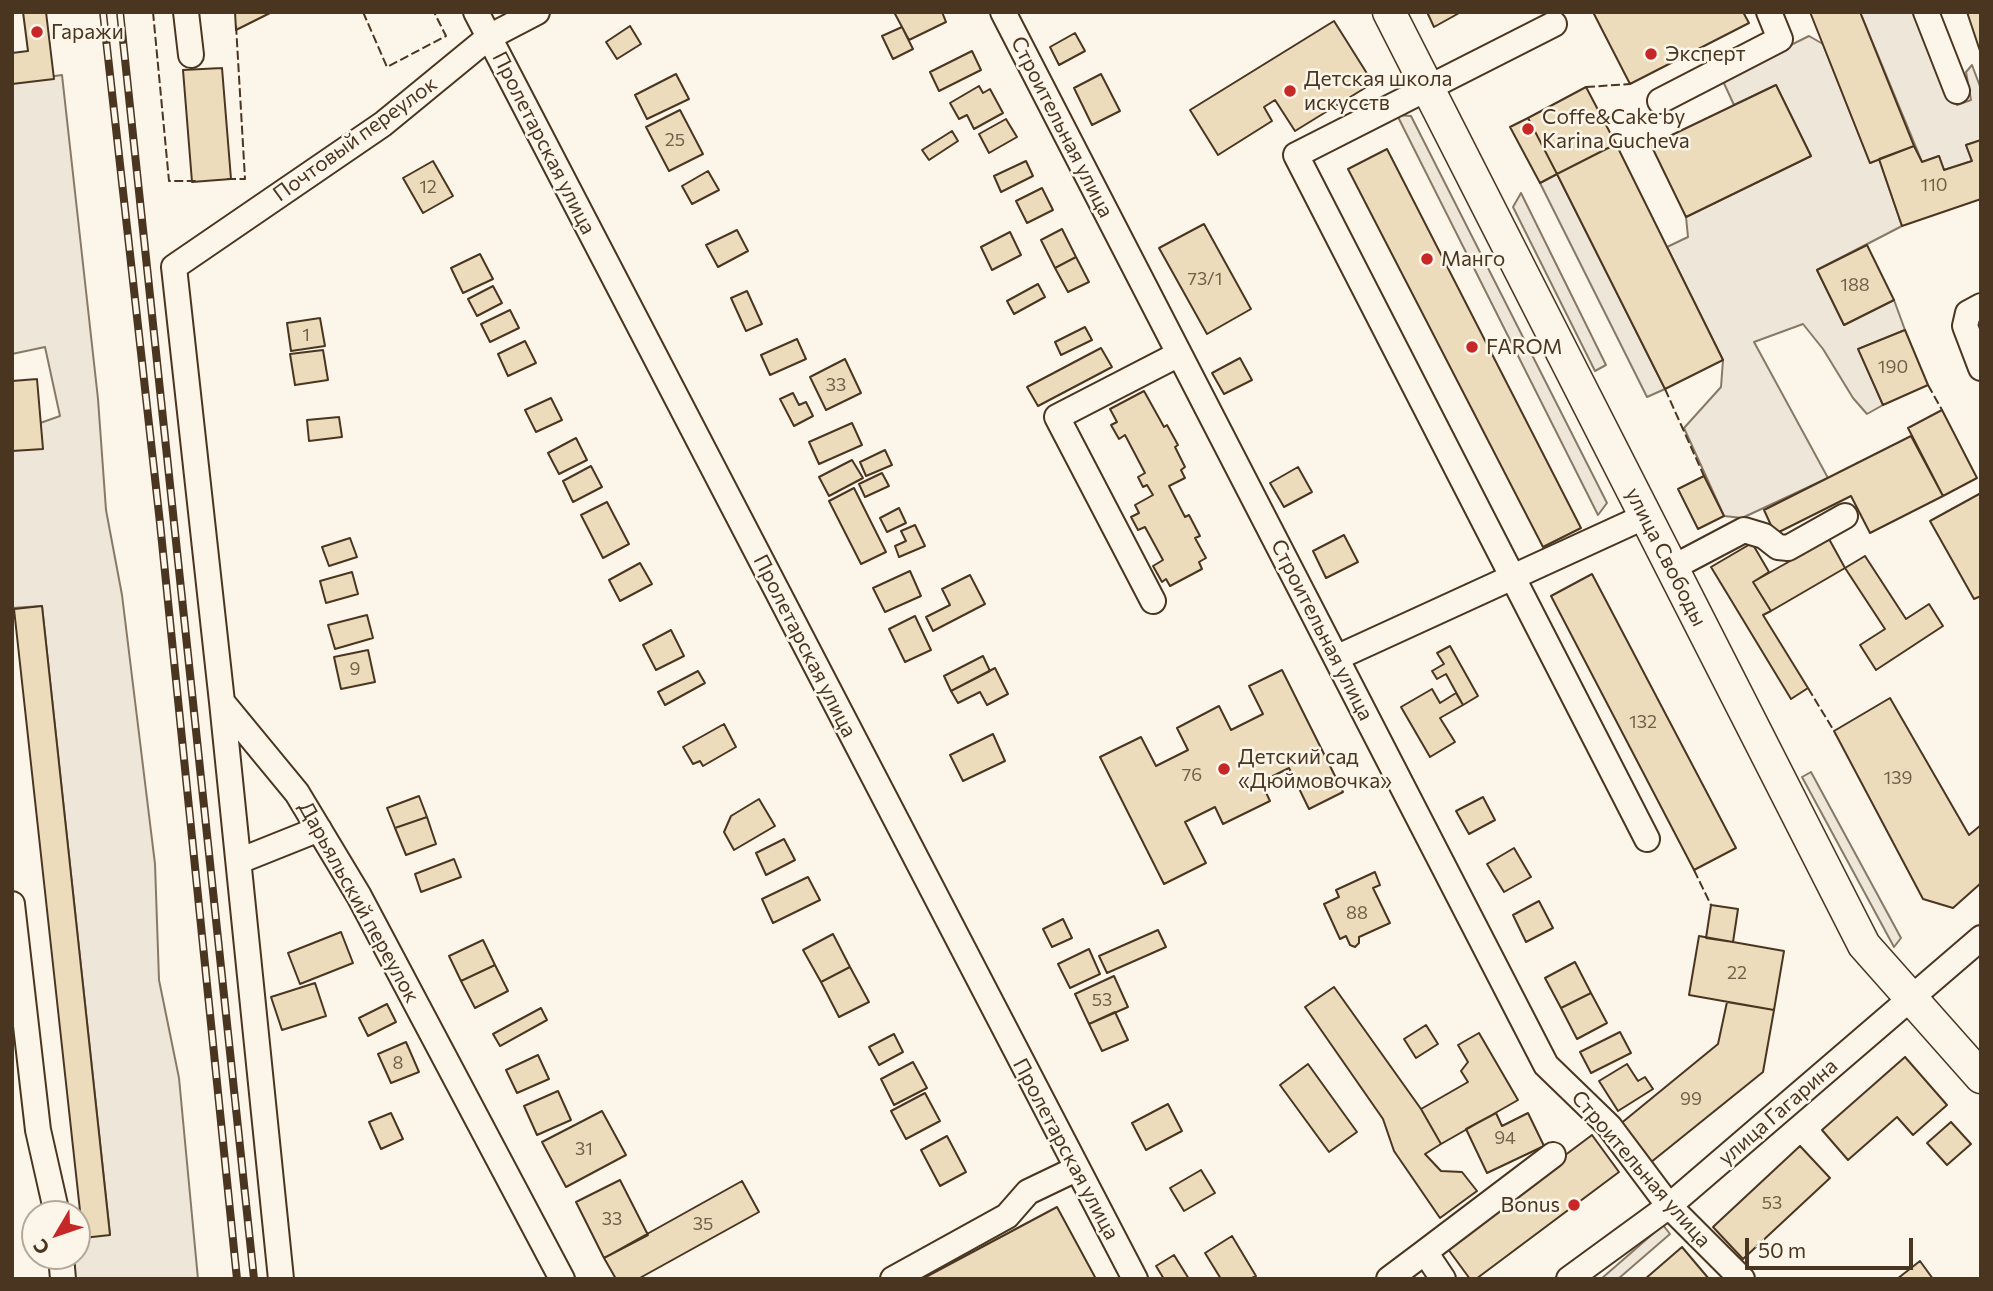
<!DOCTYPE html>
<meta charset="utf-8">
<style>
body{margin:0}
#map{position:relative;width:1993px;height:1291px;overflow:hidden;background:#fbf6e9;font-family:Commissioner,sans-serif}
canvas{display:block}
.frame{position:absolute;inset:0;border:14px solid #4a3520;pointer-events:none}
.north{position:absolute;left:21px;top:1200px;width:70px;height:70px;box-sizing:border-box;background:#fbf6e9;border:2px solid #b4a999;border-radius:50%;rotate:231deg;font-size:19px;font-weight:700;line-height:28px;text-align:center;color:#4a3520}
.north::after{content:'';display:block;margin:auto;width:24px;height:32px;background:#c62828;clip-path:polygon(50% 0,100% 100%,50% 72%,0 100%)}
.scale{position:absolute;left:1745px;top:1238px;width:168px;height:32px;box-sizing:border-box;border:4px solid #4a3520;border-top:0;padding-left:9px;font-size:21px;line-height:24px;white-space:nowrap;color:#4a3520;-webkit-text-stroke:5px #fbf6e9;paint-order:stroke}
</style>
<div id="map">
<canvas width="1993" height="1291"></canvas>
<div class="frame"></div>
<div class="north">С</div>
<div class="scale">50 m</div>
</div>
<script>
const c = document.querySelector('canvas').getContext('2d');
c.lineJoin = 'round';
function fillPath(path, color) { c.fillStyle = color; c.fill(path, 'evenodd'); }
const toPath = rows => new Path2D(rows.map(r => 'M' + r).join(''));
function stroke(path, color, width, dash) { c.strokeStyle = color; c.lineWidth = width; c.lineCap = dash ? 'butt' : 'round'; c.setLineDash(dash || []); c.stroke(path); }
function label(font, color, halo, rows, align = 'center') {
  c.font = font + ' Commissioner,sans-serif'; c.lineWidth = 5; c.setLineDash([]); c.textBaseline = 'middle'; c.strokeStyle = halo; c.fillStyle = color; for (const [text, x, y, turn = 0] of rows) {
    c.save(); c.translate(x, y); c.rotate((+turn || 0) * Math.PI / 180); c.textAlign = isNaN(turn) ? turn : align; if (halo) c.strokeText(text, 0, 0); c.fillText(text, 0, 0); c.restore();
  }
}
const green = toPath([
 [1860,12,1916,12,1957,105,1971,100,1966,72,1972,65,1981,89,1981,140,1966,145,1972,161,1944,170,1939,156,1922,162,1860,12],
 [1809,36,1823,44,1870,163,1879,159,1902,226,1817,270,1844,325,1894,300,1905,330,1859,349,1883,405,1867,414,1853,398,1823,349,1803,324,1754,342,1828,478,1742,518,1724,516,1684,428,1721,387,1723,360,1667,247,1688,237,1686,217,1811,156,1776,85,1734,105,1722,79,1809,36],
 [62,75,98,399,106,510,122,595,155,864,159,980,179,1078,198,1279,63,1279,61,1256,77,1256,77,1238,110,1234,42,606,12,608,12,433,60,416,45,347,12,354,12,82,62,75],
 [1397,115,1411,116,1607,503,1598,515,1397,115],
 [1557,174,1665,389,1647,397,1540,183,1557,174],
 [1521,193,1606,365,1595,371,1513,207,1521,193],
 [1811,772,1901,938,1894,947,1802,777,1811,772],
 [1663,1225,1670,1234,1618,1279,1601,1279,1663,1225]
]);
const building = toPath([
 [23,12,46,12,54,79,12,84,12,53,28,51,23,12],
 [235,12,272,12,236,30,235,12],
 [894,12,942,12,946,22,909,40,894,12],
 [1427,12,1461,12,1434,27,1427,12],
 [1593,12,1743,12,1749,23,1630,84,1593,12],
 [1810,12,1860,12,1914,146,1870,163,1810,12],
 [1967,12,1981,12,1981,54,1967,12],
 [1334,21,1373,83,1295,131,1275,100,1264,107,1272,121,1218,155,1190,110,1334,21],
 [630,26,641,44,617,59,606,42,630,26],
 [902,27,913,49,893,59,882,36,902,27],
 [1075,33,1085,51,1059,65,1050,47,1075,33],
 [972,51,981,70,939,91,930,72,972,51],
 [222,68,231,179,192,182,183,70,222,68],
 [676,74,689,99,647,119,635,95,676,74],
 [1101,74,1120,111,1092,125,1074,88,1101,74],
 [1776,85,1811,156,1686,217,1651,145,1776,85],
 [979,86,983,93,990,89,1003,113,974,129,967,115,959,119,950,103,979,86],
 [1586,87,1616,144,1557,174,1528,118,1586,87],
 [680,110,703,154,669,171,646,127,680,110],
 [1528,118,1557,174,1540,183,1510,127,1528,118],
 [1006,119,1017,137,989,153,979,134,1006,119],
 [952,131,958,141,929,160,922,150,952,131],
 [1981,140,1981,199,1902,226,1879,159,1914,146,1922,162,1939,156,1944,170,1972,161,1966,145,1981,140],
 [1616,144,1723,360,1665,389,1557,174,1616,144],
 [1387,149,1581,528,1543,547,1348,169,1387,149],
 [433,161,453,196,423,213,403,178,433,161],
 [1026,161,1033,176,1001,192,994,176,1026,161],
 [708,171,719,190,692,204,682,186,708,171],
 [1042,188,1053,210,1027,223,1016,201,1042,188],
 [1204,224,1251,309,1207,334,1159,248,1204,224],
 [1062,229,1076,257,1055,268,1041,240,1062,229],
 [737,230,748,251,718,267,706,245,737,230],
 [1010,232,1021,255,992,270,981,247,1010,232],
 [1867,245,1894,300,1844,325,1817,270,1867,245],
 [480,254,493,279,463,293,451,268,480,254],
 [1076,257,1089,282,1068,292,1055,268,1076,257],
 [1038,284,1045,297,1014,314,1007,301,1038,284],
 [493,286,502,303,477,316,468,299,493,286],
 [747,291,762,324,746,331,731,298,747,291],
 [510,310,519,328,490,342,481,324,510,310],
 [320,318,325,346,291,351,287,323,320,318],
 [1085,327,1092,340,1061,355,1055,342,1085,327],
 [1905,330,1928,385,1883,405,1858,349,1905,330],
 [797,339,806,359,770,375,761,355,797,339],
 [525,341,536,363,508,376,498,354,525,341],
 [1101,348,1112,367,1038,406,1027,387,1101,348],
 [323,350,328,380,295,385,290,354,323,350],
 [1240,358,1252,380,1224,394,1212,373,1240,358],
 [845,359,861,393,826,410,810,377,845,359],
 [37,379,43,449,12,451,12,381,37,379],
 [1144,391,1164,427,1167,425,1178,445,1175,447,1185,467,1181,470,1185,478,1169,486,1185,517,1189,515,1200,536,1195,538,1206,558,1199,562,1202,569,1170,586,1166,579,1162,582,1153,566,1163,560,1145,527,1138,530,1131,517,1139,513,1135,505,1153,495,1147,485,1143,487,1138,477,1145,473,1125,435,1119,439,1111,425,1117,422,1110,409,1144,391],
 [793,393,799,405,806,402,813,416,794,426,780,399,793,393],
 [551,398,562,420,536,432,525,410,551,398],
 [1942,410,1977,478,1943,496,1908,428,1942,410],
 [339,417,342,437,309,441,307,420,339,417],
 [852,423,862,445,819,464,809,442,852,423],
 [1911,436,1943,496,1870,533,1851,496,1775,534,1764,510,1911,436],
 [576,438,587,460,559,474,548,453,576,438],
 [885,450,892,465,866,476,860,462,885,450],
 [852,460,863,478,829,496,819,477,852,460],
 [591,466,602,487,573,502,563,481,591,466],
 [1298,467,1312,492,1284,507,1270,483,1298,467],
 [882,473,889,486,865,497,859,484,882,473],
 [1704,476,1724,516,1698,529,1678,489,1704,476],
 [854,488,886,552,861,564,829,501,854,488],
 [1981,493,1981,596,1974,599,1930,521,1981,493],
 [607,502,629,544,603,558,581,515,607,502],
 [899,508,906,523,887,532,880,518,899,508],
 [915,525,925,546,899,557,895,546,906,541,901,531,915,525],
 [1344,535,1358,562,1326,578,1313,551,1344,535],
 [350,538,357,557,329,566,322,547,350,538],
 [1829,539,1845,568,1771,611,1753,582,1829,539],
 [1752,543,1769,572,1753,582,1771,611,1763,615,1808,688,1791,699,1711,567,1752,543],
 [1865,556,1906,619,1929,604,1943,626,1876,670,1860,645,1885,629,1845,568,1865,556],
 [640,563,652,584,620,601,609,580,640,563],
 [910,571,921,596,885,612,873,588,910,571],
 [352,572,358,594,326,603,320,581,352,572],
 [1592,574,1736,848,1694,870,1551,596,1592,574],
 [970,575,985,604,933,631,926,617,950,605,942,589,970,575],
 [42,606,110,1235,83,1238,14,609,42,606],
 [367,615,373,638,335,649,328,625,367,615],
 [915,616,931,650,905,662,889,629,915,616],
 [671,630,684,656,656,670,643,645,671,630],
 [1450,646,1478,696,1463,705,1446,674,1437,679,1432,671,1444,664,1437,653,1450,646],
 [368,650,375,682,341,689,334,657,368,650],
 [983,656,990,671,951,691,944,676,983,656],
 [995,668,1008,694,987,705,980,692,958,703,951,691,995,668],
 [1282,670,1343,792,1309,809,1289,768,1261,782,1270,801,1223,824,1215,807,1185,822,1206,863,1164,884,1100,757,1141,737,1156,766,1188,750,1177,728,1219,706,1231,730,1263,714,1249,686,1282,670],
 [698,671,705,683,665,705,658,692,698,671],
 [1432,689,1440,703,1456,693,1463,705,1440,718,1455,742,1430,757,1401,707,1432,689],
 [1890,698,1969,835,1981,825,1981,883,1953,908,1923,899,1834,731,1890,698],
 [724,724,736,747,703,766,700,761,693,764,683,747,724,724],
 [993,734,1005,761,963,781,950,755,993,734],
 [419,796,427,817,395,828,387,808,419,796],
 [1483,797,1495,820,1469,834,1456,811,1483,797],
 [759,799,775,826,734,850,724,832,731,816,759,799],
 [427,817,436,844,406,855,395,828,427,817],
 [784,839,795,860,766,875,756,853,784,839],
 [1514,848,1531,877,1504,892,1487,864,1514,848],
 [454,859,461,877,421,892,415,874,454,859],
 [1375,872,1380,885,1373,888,1390,923,1359,937,1359,943,1355,947,1350,945,1346,936,1340,939,1324,904,1339,897,1336,890,1375,872],
 [808,877,820,900,773,923,762,899,808,877],
 [1539,901,1553,928,1526,942,1513,915,1539,901],
 [1711,905,1738,909,1733,942,1706,938,1711,905],
 [1063,919,1072,938,1052,947,1043,929,1063,919],
 [1158,930,1166,947,1107,973,1099,956,1158,930],
 [341,932,353,963,300,984,288,953,341,932],
 [833,934,850,967,821,982,803,950,833,934],
 [1699,936,1784,951,1774,1010,1689,995,1699,936],
 [483,940,495,965,461,981,449,956,483,940],
 [1089,949,1100,974,1070,988,1058,964,1089,949],
 [1575,962,1591,993,1561,1008,1545,978,1575,962],
 [495,965,508,991,475,1008,461,981,495,965],
 [850,967,869,1002,839,1017,821,982,850,967],
 [1114,976,1128,1007,1089,1024,1075,994,1114,976],
 [315,983,326,1016,282,1030,271,997,315,983],
 [1334,987,1421,1109,1441,1144,1425,1154,1441,1171,1462,1172,1477,1191,1440,1218,1394,1151,1383,1119,1305,1007,1334,987],
 [1591,993,1607,1023,1577,1039,1561,1008,1591,993],
 [1727,1002,1774,1010,1763,1072,1650,1163,1619,1125,1718,1044,1727,1002],
 [387,1004,396,1022,368,1036,359,1018,387,1004],
 [541,1008,547,1020,500,1046,493,1034,541,1008],
 [1115,1012,1128,1040,1102,1051,1089,1024,1115,1012],
 [1426,1025,1438,1044,1416,1058,1404,1039,1426,1025],
 [1620,1032,1631,1053,1591,1073,1580,1052,1620,1032],
 [1479,1033,1518,1100,1441,1144,1421,1109,1468,1082,1461,1071,1468,1062,1458,1045,1479,1033],
 [894,1034,903,1052,879,1065,869,1047,894,1034],
 [406,1042,419,1072,391,1083,378,1054,406,1042],
 [538,1055,549,1079,517,1093,506,1070,538,1055],
 [1905,1057,1947,1105,1913,1135,1897,1117,1848,1160,1822,1130,1905,1057],
 [913,1062,927,1088,894,1105,881,1079,913,1062],
 [1308,1064,1357,1132,1329,1152,1280,1085,1308,1064],
 [1627,1064,1638,1081,1645,1077,1653,1089,1618,1111,1599,1081,1627,1064],
 [558,1091,571,1120,537,1135,524,1106,558,1091],
 [925,1093,940,1121,906,1139,891,1111,925,1093],
 [1168,1104,1182,1131,1146,1150,1132,1123,1168,1104],
 [602,1111,626,1155,566,1187,542,1142,602,1111],
 [391,1113,403,1139,381,1149,369,1122,391,1113],
 [1496,1113,1502,1126,1528,1113,1544,1146,1487,1173,1466,1129,1496,1113],
 [1951,1122,1971,1144,1947,1165,1927,1143,1951,1122],
 [1592,1135,1619,1172,1476,1279,1470,1279,1445,1245,1592,1135],
 [947,1136,966,1172,940,1186,921,1150,947,1136],
 [1800,1146,1830,1178,1743,1259,1713,1227,1800,1146],
 [1201,1170,1215,1193,1184,1211,1170,1188,1201,1170],
 [620,1180,648,1235,604,1258,576,1202,620,1180],
 [742,1181,759,1212,638,1279,616,1279,604,1258,742,1181],
 [1057,1207,1096,1279,922,1279,1057,1207],
 [1232,1236,1256,1276,1250,1279,1221,1279,1205,1253,1232,1236],
 [1682,1247,1709,1279,1645,1279,1682,1247],
 [1174,1255,1189,1279,1164,1279,1156,1266,1174,1255],
 [1920,1261,1933,1279,1897,1279,1920,1261]
]);
const minor = toPath([
 [186,12,191,55],
 [476,12,1135,1279],
 [1003,12,1546,1065,1609,1126,1669,1206,1742,1279],
 [1926,12,1957,91],
 [1554,24,1296,155,1647,839],
 [1660,101,1780,39,1769,12],
 [1981,306,1968,313,1965,326,1981,368],
 [1672,568,1744,530,1764,536,1778,547,1788,548,1845,516],
 [1153,601,1057,417,1179,354],
 [1336,658,1646,516],
 [222,702,297,793,359,896,562,1279],
 [239,861,319,829],
 [12,904,38,1130,57,1214],
 [61,1256,63,1279],
 [281,1279,222,702,174,267,383,124,489,37,537,12],
 [893,1279,1007,1216,1028,1192,1076,1169],
 [1389,1279,1425,1252],
 [1443,1279,1425,1252,1553,1155],
 [1569,1279,1669,1206,1981,938]
]);
const major = toPath([
 [1389,12,1864,945,1981,1077]
]);
const rail = toPath([
 [103,12,160,523,237,1279],
 [120,12,254,1279]
]);
const fence = toPath([
 [153,12,169,181,196,181],
 [363,12,387,67,446,36,434,12],
 [1586,87,1630,84],
 [227,179,245,179,236,25],
 [1928,385,1942,410],
 [1665,389,1704,476],
 [1808,688,1834,731],
 [1694,870,1711,905]
]);
const markers = [
 [37,32,7,"#c62828"],
 [1651,54,7,"#c62828"],
 [1290,91,7,"#c62828"],
 [1528,129,7,"#c62828"],
 [1427,259,7,"#c62828"],
 [1472,347,7,"#c62828"],
 [1224,769,7,"#c62828"],
 [1574,1205,7,"#c62828"]
];
const numberNames = [
 ["25",675,140],
 ["110",1934,185],
 ["12",428,187],
 ["73/1",1205,279],
 ["188",1855,285],
 ["1",306,335],
 ["190",1893,367],
 ["33",836,385],
 ["9",355,669],
 ["132",1643,722],
 ["76",1192,775],
 ["139",1898,778],
 ["88",1357,913],
 ["22",1737,973],
 ["53",1102,1000],
 ["8",398,1063],
 ["99",1691,1099],
 ["94",1505,1138],
 ["31",584,1149],
 ["53",1772,1203],
 ["33",612,1219],
 ["35",703,1224]
];
const poiNames = [
 ["Гаражи",51,32],
 ["Эксперт",1665,54],
 ["Детская школа",1304,79],
 ["искусств",1304,103],
 ["Coffe&Cake by",1542,117],
 ["Karina Gucheva",1542,141],
 ["Манго",1441,259],
 ["FAROM",1486,347],
 ["Детский сад",1238,757],
 ["«Дюймовочка»",1238,781],
 ["Bonus",1560,1205,"right"]
];
const streetNames = [
 ["Строительная улица",1062,127,63],
 ["Почтовый переулок",355,139,-36],
 ["Пролетарская улица",544,143,63],
 ["улица Свободы",1666,557,63],
 ["Строительная улица",1322,630,63],
 ["Пролетарская улица",805,646,63],
 ["Дарьяльский переулок",359,902,61],
 ["улица Гагарина",1778,1112,-41],
 ["Пролетарская улица",1066,1149,62],
 ["Строительная улица",1641,1169,49]
];
fillPath(green, '#ede6d9');
stroke(green, '#887966', 2);
fillPath(building, '#ecdcbc');
stroke(building, '#4a3520', 2);
stroke(minor, '#4a3520', 28);
stroke(major, '#4a3520', 35);
stroke(minor, '#fbf6e9', 24);
stroke(major, '#fbf6e9', 32);
stroke(rail, '#4a3520', 8);
stroke(rail, '#fbf6e9', 5, [16]);
stroke(fence, '#4a3520', 2, [9, 3.5]);
for (const [x, y, r, color] of markers) { const dot = new Path2D(); dot.arc(x, y, r, 0, 2 * Math.PI); c.fillStyle = color; c.fill(dot); stroke(dot, '#fbf6e9', 2.5); }
label('18px', '#725f47', null, numberNames);
label('21px', '#4a3520', '#fbf6e9', poiNames, 'left');
label('21px', '#4a3520', '#fbf6e9', streetNames);
</script>
